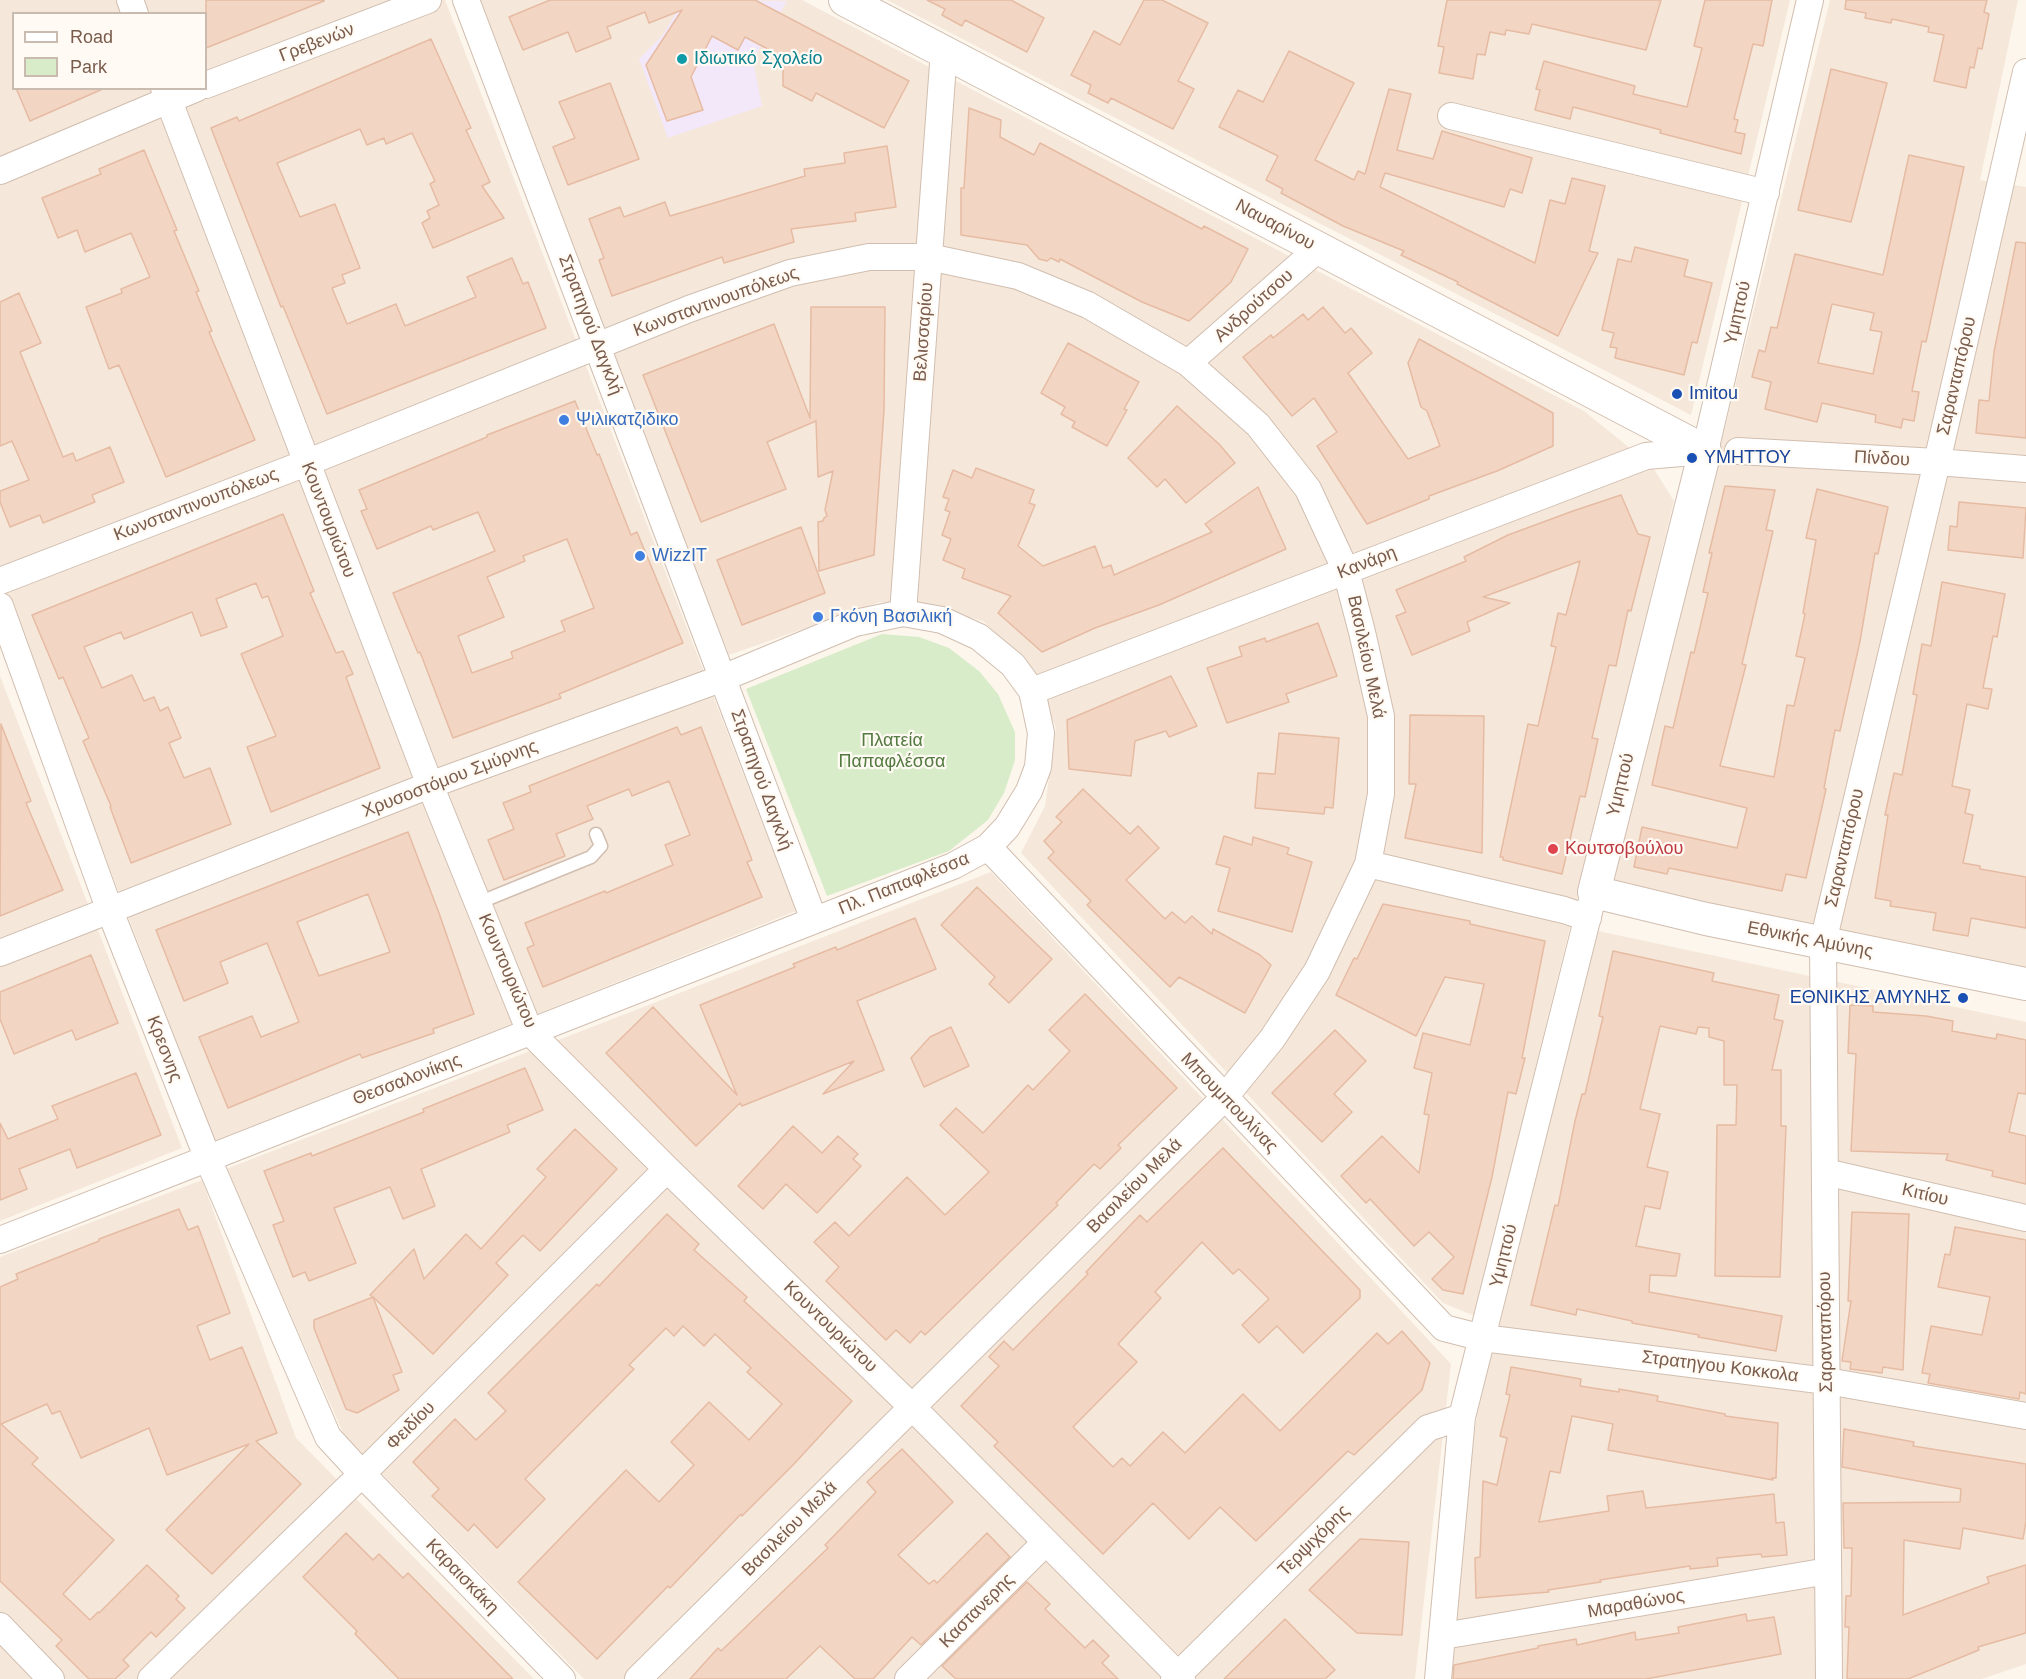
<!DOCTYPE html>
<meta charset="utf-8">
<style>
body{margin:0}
#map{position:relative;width:2026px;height:1679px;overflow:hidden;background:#fdf6ec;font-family:Arial,sans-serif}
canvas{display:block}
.legend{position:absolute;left:12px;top:12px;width:195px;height:78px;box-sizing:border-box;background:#fffaf3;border:2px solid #cabbb1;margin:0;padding:8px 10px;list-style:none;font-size:18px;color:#7a5c4d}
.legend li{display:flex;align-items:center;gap:12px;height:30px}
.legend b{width:30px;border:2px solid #cabbb1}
</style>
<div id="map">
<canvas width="2026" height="1679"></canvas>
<ul class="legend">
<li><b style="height:8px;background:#fff"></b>Road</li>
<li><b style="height:16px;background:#d8ecc9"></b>Park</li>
</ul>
</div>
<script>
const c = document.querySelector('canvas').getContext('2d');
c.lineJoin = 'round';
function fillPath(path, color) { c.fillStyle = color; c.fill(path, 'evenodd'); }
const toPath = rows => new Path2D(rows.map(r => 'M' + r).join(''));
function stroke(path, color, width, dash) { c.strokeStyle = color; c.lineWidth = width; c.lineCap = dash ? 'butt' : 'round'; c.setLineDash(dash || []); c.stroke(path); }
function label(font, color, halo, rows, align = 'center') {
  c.font = font + ' Arial,sans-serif'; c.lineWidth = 4.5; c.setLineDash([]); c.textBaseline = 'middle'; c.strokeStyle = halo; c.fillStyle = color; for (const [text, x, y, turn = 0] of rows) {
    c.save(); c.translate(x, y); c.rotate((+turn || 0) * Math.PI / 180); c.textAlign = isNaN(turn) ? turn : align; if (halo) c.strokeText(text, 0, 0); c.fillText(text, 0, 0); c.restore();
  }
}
const residential = toPath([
 [0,0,445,0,796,911,215,1142,0,584],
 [14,14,206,14,206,88,14,88],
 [477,0,802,0,1584,411,1652,466,1674,501,1475,1316,1443,1303,1021,853,1045,806,1056,728,1029,666,983,621,924,606,880,602,729,655,474,1],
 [887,0,1790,0,1691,415],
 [1830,0,2018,0,1980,180,2026,187,2026,970,1612,887],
 [0,676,182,1148,0,1221],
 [991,872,1451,1364,1415,1679,584,1679,344,1435,226,1169],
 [1598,931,2026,1022,2026,1664,1982,1679,1443,1679,1477,1414],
 [202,1180,296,1438,534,1679,0,1679,0,1257]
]);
const education = toPath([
 [684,0,787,1,753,60,762,106,668,138,639,59,662,36]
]);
const green = toPath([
 [882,634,919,637,949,648,979,671,998,694,1015,732,1015,760,1004,793,988,820,949,851,827,896,746,689]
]);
const building = toPath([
 [206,0,324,0,324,1,206,48,206,0],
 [550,0,755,0,909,81,884,128,816,93,812,101,783,86,783,57,745,37,738,50,712,36,691,77,703,110,667,121,646,65,682,10,649,23,645,12,607,27,611,38,576,52,568,32,523,50,509,17,550,0],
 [927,0,1011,0,1044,18,1027,52,965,20,962,26,942,15,945,9,927,0],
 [1144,0,1162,0,1208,23,1178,81,1194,89,1173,129,1111,98,1108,103,1088,93,1091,85,1071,75,1094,31,1120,45,1144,0],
 [1447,0,1661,0,1646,50,1532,24,1529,34,1506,30,1505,35,1490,32,1485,55,1477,54,1473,79,1439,73,1444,47,1438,46,1447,0],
 [1705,0,1772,0,1763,46,1753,44,1734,119,1738,120,1735,132,1745,134,1741,154,1660,133,1661,130,1573,107,1570,119,1535,110,1540,90,1536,89,1544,61,1635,86,1633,94,1687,107,1702,48,1694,46,1705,0],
 [1846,0,1987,0,1984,12,1989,14,1982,49,1978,48,1974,68,1970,67,1966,88,1934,81,1944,35,1928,32,1929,27,1892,19,1891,23,1865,18,1866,13,1845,9,1846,0],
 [431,39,471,128,466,130,490,182,482,186,504,218,433,248,422,223,430,218,427,211,439,205,430,184,435,181,412,133,386,144,384,138,367,145,360,129,277,163,300,217,335,204,360,268,342,275,345,283,332,288,347,324,396,304,405,326,476,297,467,277,512,258,523,284,528,282,546,328,327,414,283,306,281,307,211,128,237,117,239,121,431,39],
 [1289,51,1354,83,1315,160,1354,180,1358,171,1365,174,1389,89,1411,94,1397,150,1433,159,1442,131,1532,158,1522,193,1510,189,1504,207,1385,173,1380,187,1535,263,1550,200,1565,204,1572,178,1605,186,1589,251,1598,253,1558,336,1457,284,1458,282,1401,255,1404,251,1343,226,1281,193,1283,189,1266,180,1278,156,1219,127,1238,90,1263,102,1289,51],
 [1831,69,1887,83,1851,222,1798,210,1831,69],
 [610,83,639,159,568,185,553,147,575,138,559,102,610,83],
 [16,88,105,88,30,121,16,88],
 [969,108,1001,120,1000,137,1034,155,1040,143,1202,229,1204,226,1248,249,1231,282,1189,321,1142,302,1060,259,1059,262,1051,258,1047,261,1039,259,1027,245,961,235,961,188,964,188,969,108],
 [887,146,896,207,855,213,856,221,791,229,794,242,724,263,722,257,612,296,599,260,604,258,589,219,620,207,624,217,665,202,670,216,805,176,804,169,845,163,844,153,887,146],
 [144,150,177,230,174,231,199,291,196,292,212,331,209,332,255,440,166,477,119,365,109,369,86,307,122,293,121,289,150,277,131,233,85,252,77,230,58,238,42,198,101,174,99,169,144,150],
 [1909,155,1964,167,1926,342,1922,341,1912,391,1919,392,1914,421,1903,419,1901,428,1875,422,1876,415,1822,403,1817,422,1765,409,1771,382,1752,377,1759,350,1765,352,1771,327,1777,328,1795,254,1883,275,1909,155],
 [1832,304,1874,313,1870,330,1882,332,1873,374,1818,363,1832,304],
 [2016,242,2026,243,2026,438,1976,433,1979,400,1989,401,1994,352,2016,242],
 [1635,247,1688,260,1684,276,1712,283,1697,343,1692,342,1684,375,1615,358,1617,348,1610,347,1614,333,1602,330,1618,259,1631,262,1635,247],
 [19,293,41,343,20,352,63,457,73,453,76,461,110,447,124,482,92,495,95,502,43,523,40,515,10,527,0,502,0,491,29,480,12,441,0,446,0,302,19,293],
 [811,307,885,307,884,410,874,555,819,571,818,522,823,521,824,518,827,516,825,510,833,471,818,477,816,421,767,442,786,489,701,522,643,375,774,324,810,418,811,307],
 [1323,307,1345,333,1351,328,1372,353,1348,373,1408,459,1440,446,1427,411,1421,407,1408,363,1419,339,1553,413,1553,446,1497,471,1429,496,1429,499,1367,524,1317,446,1337,432,1314,398,1292,416,1243,357,1271,335,1273,338,1303,314,1308,320,1323,307],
 [1068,343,1139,382,1124,409,1127,410,1107,446,1072,427,1075,422,1061,414,1065,407,1041,393,1068,343],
 [575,401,597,455,599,454,631,535,637,532,683,643,559,694,561,698,453,738,420,652,418,653,393,593,495,551,478,512,433,530,431,526,377,549,361,511,367,509,359,490,487,437,487,435,575,401],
 [567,539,594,608,561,621,565,631,511,652,513,658,472,673,458,636,504,617,487,577,525,561,523,556,567,539],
 [1177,406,1219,444,1235,463,1186,503,1165,479,1157,487,1128,458,1177,406],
 [976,468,1034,490,1029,503,1035,505,1018,546,1043,566,1095,546,1103,568,1111,565,1114,575,1212,532,1205,524,1258,487,1286,549,1159,605,1095,628,1042,652,998,613,1011,596,962,578,965,569,943,560,951,539,942,535,950,512,945,510,949,499,943,497,953,470,972,478,976,468],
 [1725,486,1775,490,1766,530,1773,531,1742,664,1746,665,1720,766,1774,777,1787,705,1794,706,1805,658,1796,656,1805,614,1803,613,1816,540,1806,538,1817,489,1888,507,1878,554,1875,553,1860,641,1840,731,1835,730,1824,788,1826,789,1806,878,1786,874,1782,891,1669,868,1667,874,1634,867,1642,827,1737,848,1747,808,1652,785,1665,726,1673,728,1691,652,1694,653,1708,593,1703,592,1712,553,1709,553,1725,486],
 [1621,495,1638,534,1650,537,1631,611,1628,610,1616,666,1609,665,1592,738,1598,739,1585,797,1580,796,1562,874,1503,860,1503,857,1500,857,1528,724,1538,726,1556,647,1551,646,1558,613,1566,615,1580,561,1483,597,1510,603,1467,622,1470,631,1412,655,1396,616,1406,612,1396,590,1466,561,1464,557,1508,535,1573,511,1621,495],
 [1959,502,2026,508,2023,558,1948,550,1950,526,1957,527,1959,502],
 [283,514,314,591,310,593,336,653,343,651,353,674,346,677,380,768,271,812,247,747,276,736,241,654,283,636,268,596,262,598,256,583,216,599,227,627,201,636,192,612,124,639,121,632,84,647,102,688,132,675,144,701,154,697,160,711,168,707,181,738,169,743,184,778,210,768,231,824,131,863,110,807,111,806,83,741,89,738,63,677,59,679,32,615,283,514],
 [801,527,825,593,742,625,717,560,801,527],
 [1942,582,2005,594,1997,637,1993,636,1983,688,1992,689,1988,709,1967,704,1952,786,1970,790,1965,813,1973,815,1963,863,1980,866,1980,869,2026,877,2026,928,1971,918,1968,936,1933,930,1936,913,1890,906,1891,901,1875,898,1888,815,1885,815,1894,773,1902,775,1917,695,1913,694,1922,644,1931,646,1942,582],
 [1318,623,1337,676,1286,694,1289,702,1227,723,1207,668,1242,656,1239,647,1265,638,1266,642,1318,623],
 [1171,676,1197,726,1169,737,1166,731,1135,741,1131,776,1069,769,1067,720,1171,676],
 [1410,715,1484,716,1482,853,1405,838,1416,784,1409,784,1410,715],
 [1,724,31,801,26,803,63,890,0,916,1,724],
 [677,727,681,735,701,727,752,860,747,862,762,897,543,987,527,948,534,945,525,923,605,891,606,893,673,865,665,845,690,835,669,781,632,796,629,789,587,806,593,819,556,834,565,856,504,880,488,840,514,829,503,803,531,792,529,786,677,727],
 [1279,733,1339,738,1333,808,1325,807,1324,814,1255,808,1258,773,1275,774,1279,733],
 [1083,789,1130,834,1138,826,1159,848,1126,880,1165,919,1172,912,1185,923,1192,916,1212,934,1213,929,1260,955,1271,965,1245,1013,1179,977,1170,987,1087,905,1091,901,1048,858,1054,852,1044,841,1062,822,1056,817,1083,789],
 [408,832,439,913,474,1014,433,1029,434,1033,362,1058,360,1054,228,1108,199,1037,252,1016,261,1037,299,1022,267,943,220,962,228,983,184,1001,156,930,408,832],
 [368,894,390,952,319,976,297,922,368,894],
 [1224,836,1252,845,1253,837,1289,848,1287,854,1312,862,1292,932,1218,911,1230,868,1216,864,1224,836],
 [977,887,1052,959,1009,1003,989,984,995,977,941,925,977,887],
 [1383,904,1470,921,1470,924,1545,941,1522,1058,1525,1058,1516,1094,1508,1092,1492,1177,1463,1294,1443,1290,1432,1279,1454,1257,1429,1232,1414,1246,1370,1199,1366,1203,1341,1176,1382,1136,1419,1173,1429,1115,1424,1114,1432,1073,1414,1068,1423,1033,1470,1045,1484,984,1445,977,1416,1036,1336,995,1354,958,1357,959,1383,904],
 [915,918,936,969,857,1001,884,1070,823,1094,854,1061,742,1106,740,1103,696,1146,606,1053,653,1007,737,1095,700,1005,795,967,793,964,836,947,837,950,915,918],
 [1613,951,1714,973,1712,981,1779,995,1774,1019,1783,1021,1772,1070,1781,1070,1781,1126,1786,1126,1780,1277,1715,1276,1717,1125,1736,1125,1737,1085,1724,1085,1724,1041,1709,1037,1709,1028,1698,1027,1696,1034,1660,1026,1640,1109,1660,1114,1647,1167,1668,1172,1660,1209,1645,1206,1636,1246,1680,1254,1676,1276,1650,1275,1649,1292,1782,1316,1776,1351,1698,1337,1699,1335,1632,1323,1632,1321,1577,1309,1576,1315,1531,1305,1555,1205,1558,1206,1575,1121,1582,1094,1585,1094,1603,1017,1599,1016,1613,951],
 [91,955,118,1023,76,1040,72,1030,14,1054,0,1019,0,992,91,955],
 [1085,994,1177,1088,1118,1145,1121,1148,1100,1169,1094,1164,1056,1203,1058,1205,925,1335,921,1331,910,1343,896,1330,886,1340,826,1281,839,1267,814,1242,835,1222,849,1236,907,1177,945,1215,989,1172,940,1125,956,1108,983,1133,1028,1085,1033,1090,1070,1051,1049,1030,1085,994],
 [1850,1005,1873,1006,1873,1012,1926,1016,1953,1021,1952,1031,1996,1039,1997,1034,2026,1040,2026,1094,2018,1093,2009,1132,2026,1136,2026,1184,1992,1176,1993,1171,1946,1160,1948,1154,1851,1151,1856,1054,1848,1053,1850,1005],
 [951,1027,969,1066,924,1087,911,1058,930,1037,951,1027],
 [1335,1030,1366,1061,1334,1094,1352,1112,1322,1142,1272,1093,1335,1030],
 [525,1068,543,1110,507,1125,510,1132,421,1169,435,1206,403,1219,390,1187,334,1208,356,1263,309,1281,305,1272,293,1277,273,1225,284,1221,264,1171,311,1153,312,1156,424,1112,423,1109,525,1068],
 [136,1073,161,1135,77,1168,70,1149,19,1169,27,1189,0,1200,0,1123,8,1139,58,1119,52,1106,136,1073],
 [793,1126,822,1153,838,1136,858,1154,853,1159,861,1166,817,1213,786,1184,763,1209,738,1186,793,1126],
 [575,1129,617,1169,540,1251,523,1235,496,1263,508,1275,433,1354,373,1297,402,1372,393,1375,399,1390,357,1413,346,1409,314,1328,314,1320,373,1297,370,1295,414,1249,424,1279,466,1234,481,1249,546,1177,537,1169,575,1129],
 [1223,1148,1360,1290,1360,1298,1303,1353,1277,1326,1259,1343,1242,1325,1269,1299,1239,1269,1233,1274,1202,1242,1155,1292,1161,1298,1118,1344,1137,1362,1073,1427,1113,1467,1122,1458,1130,1466,1163,1432,1185,1453,1243,1394,1280,1431,1377,1333,1388,1344,1402,1331,1430,1363,1422,1390,1354,1455,1348,1451,1256,1541,1220,1507,1189,1539,1153,1503,1103,1554,994,1446,998,1442,961,1406,999,1366,989,1357,1004,1341,1013,1350,1088,1274,1086,1272,1140,1215,1147,1222,1223,1148],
 [179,1209,188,1230,198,1226,230,1313,197,1326,210,1360,242,1347,277,1433,256,1441,301,1484,212,1574,166,1530,249,1444,167,1475,149,1428,81,1458,60,1411,52,1414,47,1404,1,1424,38,1458,32,1464,114,1540,63,1594,90,1620,98,1612,99,1613,147,1565,179,1596,176,1599,185,1608,156,1637,151,1632,123,1660,129,1666,115,1679,89,1679,56,1646,62,1640,0,1581,0,1287,18,1279,16,1274,99,1241,99,1239,179,1209],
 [1852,1212,1909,1214,1903,1370,1883,1367,1882,1373,1850,1369,1851,1362,1842,1361,1851,1301,1848,1301,1852,1212],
 [667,1214,699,1244,694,1250,747,1297,744,1301,852,1401,794,1464,742,1516,741,1514,670,1588,668,1586,597,1659,518,1582,626,1470,659,1502,694,1465,671,1442,709,1402,749,1440,782,1404,747,1372,751,1368,715,1334,704,1346,683,1326,674,1336,666,1328,629,1365,634,1369,525,1479,545,1499,497,1548,474,1524,468,1531,432,1496,439,1489,413,1462,455,1419,476,1440,506,1411,488,1393,597,1284,599,1286,667,1214],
 [1955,1227,2026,1240,2026,1394,2020,1392,2019,1399,1928,1383,1930,1374,1922,1373,1931,1326,1982,1335,1990,1297,1938,1287,1945,1254,1950,1255,1955,1227],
 [1511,1367,1581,1379,1580,1386,1619,1392,1619,1389,1658,1396,1657,1401,1725,1414,1725,1416,1778,1423,1776,1478,1772,1478,1773,1480,1608,1450,1613,1424,1572,1416,1560,1473,1550,1471,1539,1522,1609,1511,1607,1496,1643,1491,1646,1508,1774,1494,1776,1523,1784,1522,1787,1555,1762,1557,1761,1554,1717,1558,1718,1566,1690,1569,1690,1566,1600,1580,1601,1582,1548,1590,1549,1592,1476,1598,1475,1558,1480,1557,1483,1481,1497,1485,1507,1438,1500,1436,1510,1395,1506,1394,1511,1367],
 [1844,1429,1914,1442,1913,1446,2026,1464,2026,1521,2023,1539,1963,1528,1960,1549,1904,1540,1903,1615,1989,1583,1987,1577,2026,1565,2026,1633,1978,1647,1979,1650,1908,1679,1847,1679,1849,1627,1845,1627,1846,1596,1851,1596,1852,1548,1844,1548,1843,1503,1960,1502,1961,1489,1842,1467,1844,1429],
 [902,1449,953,1502,898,1555,929,1584,934,1580,937,1583,987,1533,1010,1557,921,1645,912,1637,873,1679,855,1679,820,1646,786,1679,690,1679,718,1648,721,1651,828,1548,825,1545,876,1492,867,1482,902,1449],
 [346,1533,373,1560,379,1554,403,1578,408,1573,513,1679,399,1679,355,1634,357,1631,303,1577,346,1533],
 [1360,1539,1409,1542,1402,1635,1357,1633,1309,1590,1360,1539],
 [1027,1582,1050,1604,1045,1609,1085,1648,1093,1640,1109,1656,1102,1663,1118,1679,956,1679,942,1666,1027,1582],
 [1746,1614,1747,1621,1774,1617,1781,1654,1646,1679,1453,1679,1454,1665,1538,1648,1538,1646,1576,1639,1577,1645,1635,1632,1636,1640,1679,1633,1678,1627,1746,1614],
 [1285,1619,1335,1670,1325,1679,1224,1679,1285,1619]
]);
const service = toPath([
 [478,903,591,857,601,846,596,834]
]);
const minor = toPath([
 [130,0,135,14],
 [466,0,814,920],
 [206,85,428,0],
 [164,88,430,785,530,1032,667,1169,912,1407,1182,1679],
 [1451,116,1766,193],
 [0,171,197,88],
 [1188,363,1319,248],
 [1738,451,1937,462,2026,469],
 [0,581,306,463,689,309,790,273,869,257,929,257,1018,276,1088,305,1188,363,1258,425,1308,489,1346,571,1362,632,1381,716,1381,794,1368,864,1317,971,1272,1039,1224,1098,638,1679],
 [0,606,110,911,208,1159,328,1437,362,1474,562,1679],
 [903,613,944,50],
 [1032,691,1646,456,1705,451,1810,0],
 [988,847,1444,1328,1483,1338,1827,1381,2026,1416],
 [1368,864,1564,910,1588,918],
 [0,953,430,785,723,678,855,623,903,613,942,620,979,637,1013,665,1032,691,1041,733,1038,767,1029,791,1007,827,988,847,953,866,0,1240],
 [1825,1172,2026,1218],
 [0,1626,51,1679],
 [1443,1636,1828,1571],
 [151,1679,362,1474,667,1169],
 [908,1679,1045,1543],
 [1174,1679,1428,1428,1462,1417],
 [1438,1679,1462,1417,1594,892],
 [1829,1679,1823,942,1937,462,2026,72]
]);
const tertiary = toPath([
 [845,0,1705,451,1594,892,1706,919,2026,984]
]);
const markers = [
 [682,59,6,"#0f9aa8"],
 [1677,394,6,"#1a4fb4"],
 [564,420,6,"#3f7fe0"],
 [1692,458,6,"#1a4fb4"],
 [640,556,6,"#3f7fe0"],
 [818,617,6,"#3f7fe0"],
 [1553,849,6,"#e0444e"],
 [1963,998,6,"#1a4fb4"]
];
const streetNames = [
 ["Γρεβενών",317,43,-21],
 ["Ναυαρίνου",1275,225,28],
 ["Κωνσταντινουπόλεως",716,302,-20],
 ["Ανδρούτσου",1254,306,-42],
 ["Υμηττού",1738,313,-77],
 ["Στρατηγού Δαγκλή",590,325,69],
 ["Βελισσαρίου",924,332,-86],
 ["Σαρανταπόρου",1957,376,-77],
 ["Πίνδου",1882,459,3],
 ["Κωνσταντινουπόλεως",196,505,-21],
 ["Κουντουριώτου",328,520,69],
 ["Κανάρη",1367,563,-21],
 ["Βασιλείου Μελά",1366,657,78],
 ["Χρυσοστόμου Σμύρνης",450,779,-21],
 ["Στρατηγού Δαγκλή",761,780,70],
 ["Υμηττού",1621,785,-76],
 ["Σαρανταπόρου",1845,848,-77],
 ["Πλ. Παπαφλέσσα",904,884,-22],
 ["Εθνικής Αμύνης",1810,940,11],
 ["Κουντουριώτου",507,971,67],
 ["Κρεσνης",164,1049,69],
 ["Θεσσαλονίκης",407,1080,-21],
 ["Μπουμπουλίνας",1229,1103,46],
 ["Βασιλείου Μελά",1135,1186,-45],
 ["Κιτίου",1925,1195,13],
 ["Υμηττού",1504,1256,-76],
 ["Κουντουριώτου",830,1327,44],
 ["Σαρανταπόρου",1826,1332,-91],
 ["Στρατηγου Κοκκολα",1720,1367,7],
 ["Φειδίου",411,1426,-45],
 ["Βασιλείου Μελά",790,1529,-45],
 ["Τερψιχόρης",1314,1541,-45],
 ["Καραισκάκη",462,1577,46],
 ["Μαραθώνος",1636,1604,-10],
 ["Καστανερης",977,1611,-45]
];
const cultureNames = [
 ["Ιδιωτικό Σχολείο",694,59]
];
const transitNames = [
 ["Imitou",1689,394],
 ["ΥΜΗΤΤΟΥ",1704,458],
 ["ΕΘΝΙΚΗΣ ΑΜΥΝΗΣ",1951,998,"right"]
];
const shopNames = [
 ["Ψιλικατζιδικο",576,420],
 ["WizzIT",652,556],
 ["Γκόνη Βασιλική",830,617]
];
const parkNames = [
 ["Πλατεία",892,741],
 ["Παπαφλέσσα",892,762]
];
const healthNames = [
 ["Κουτσοβούλου",1565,849]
];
fillPath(residential, '#f5e8da');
fillPath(education, '#f3e8fa');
fillPath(green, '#d8ecc9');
fillPath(building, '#f3d5c3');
stroke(building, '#e6bba3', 1.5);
stroke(service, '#d1beb0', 15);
stroke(minor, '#d1beb0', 28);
stroke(tertiary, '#d1beb0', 34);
stroke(service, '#fff', 12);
stroke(minor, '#fff', 26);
stroke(tertiary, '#fff', 32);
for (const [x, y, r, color] of markers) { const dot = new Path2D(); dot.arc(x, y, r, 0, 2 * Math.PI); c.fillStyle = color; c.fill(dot); stroke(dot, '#fffaf3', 2); }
label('18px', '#7a5c4d', '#fffaf3', streetNames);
label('18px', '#0d838f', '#fffaf3', cultureNames, 'left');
label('18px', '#164399', '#fffaf3', transitNames, 'left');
label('18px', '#366cbe', '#fffaf3', shopNames, 'left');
label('18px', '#537a41', '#fffaf3', parkNames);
label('18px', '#be3a42', '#fffaf3', healthNames, 'left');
</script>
